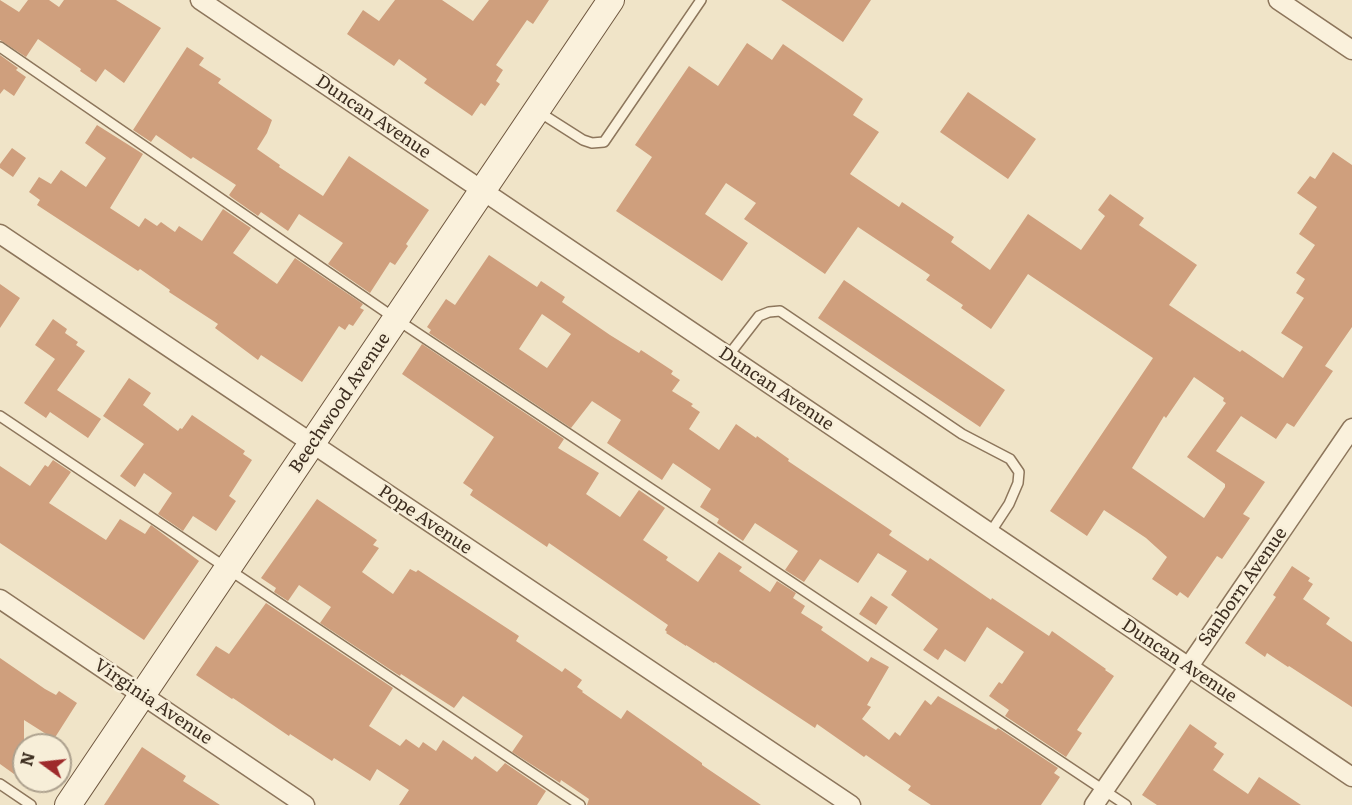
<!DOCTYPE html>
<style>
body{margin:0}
#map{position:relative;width:1352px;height:805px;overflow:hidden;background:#f0e4c8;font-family:Literata,serif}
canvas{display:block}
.north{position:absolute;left:12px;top:733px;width:60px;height:60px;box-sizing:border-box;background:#f7eed8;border:2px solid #ada18e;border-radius:50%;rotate:285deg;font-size:16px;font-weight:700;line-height:24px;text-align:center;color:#3d2e20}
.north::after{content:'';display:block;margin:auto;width:21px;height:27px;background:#9e2a2b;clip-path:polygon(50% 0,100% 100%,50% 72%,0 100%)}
</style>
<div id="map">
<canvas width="1352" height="805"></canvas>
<div class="north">N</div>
</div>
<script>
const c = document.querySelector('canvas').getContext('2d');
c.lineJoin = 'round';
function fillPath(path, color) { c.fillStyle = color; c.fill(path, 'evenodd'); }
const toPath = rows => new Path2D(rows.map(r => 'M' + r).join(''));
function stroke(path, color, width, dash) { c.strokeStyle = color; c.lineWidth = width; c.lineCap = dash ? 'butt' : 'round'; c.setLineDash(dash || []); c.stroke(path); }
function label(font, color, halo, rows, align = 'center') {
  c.font = font + ' Literata,serif'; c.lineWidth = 5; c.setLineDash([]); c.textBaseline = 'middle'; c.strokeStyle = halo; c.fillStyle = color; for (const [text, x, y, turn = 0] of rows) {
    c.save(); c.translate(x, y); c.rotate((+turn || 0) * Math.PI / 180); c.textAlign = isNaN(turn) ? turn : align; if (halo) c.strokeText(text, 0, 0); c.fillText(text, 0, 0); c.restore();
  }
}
const building = toPath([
 [0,0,19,12,28,0,49,0,59,7,64,0,116,0,161,28,124,83,105,69,96,82,80,71,81,69,38,39,26,57,0,40],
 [395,0,442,0,473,21,489,0,549,0,533,24,527,20,496,65,503,70,496,81,500,84,485,106,481,103,472,116,424,83,427,79,399,59,394,66,347,34,363,10,379,21],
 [781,0,871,0,843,42],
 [747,43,772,60,783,44,863,99,853,115,879,132,850,174,899,207,902,202,954,237,951,242,990,270,1028,214,1081,250,1105,216,1098,210,1110,194,1144,218,1139,225,1197,265,1169,305,1240,352,1242,350,1283,378,1303,347,1281,333,1304,298,1296,293,1305,279,1296,273,1315,245,1299,234,1317,207,1297,193,1310,176,1315,179,1333,152,1352,165,1352,327,1325,366,1333,371,1294,427,1287,423,1276,439,1241,416,1216,451,1265,482,1243,514,1250,518,1222,559,1217,556,1188,598,1180,592,1177,596,1152,579,1167,557,1146,538,1104,510,1087,536,1050,511,1153,358,1028,274,991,329,961,308,963,305,926,280,930,275,858,227,825,274,744,219,756,203,726,183,705,214,748,243,722,281,616,211,652,157,635,145,689,66,718,86],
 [1194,377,1224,398,1223,401,1226,403,1187,457,1225,484,1225,487,1204,518,1132,468,1164,416,1166,418],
 [187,47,204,58,199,65,221,79,218,83,272,120,267,133,257,149,280,165,279,167,323,196,349,156,429,210,406,244,408,246,395,265,390,262,370,293,328,264,343,243,299,214,288,231,261,212,258,216,231,197,229,195,236,185,193,157,191,159,156,135,151,142,133,130],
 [0,55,18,68,16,70,26,77,14,96,4,89,0,94],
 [968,92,1036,139,1008,179,940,132],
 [97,125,143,154,110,208,139,227,145,218,157,226,161,222,175,232,179,226,202,241,223,209,251,228,233,253,277,284,295,258,363,304,360,308,364,310,353,326,349,324,345,330,339,326,302,382,261,355,258,360,215,328,218,324,169,292,170,290,140,269,138,271,37,205,40,200,29,192,39,177,51,184,61,170,86,187,106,158,85,143],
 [12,148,26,158,13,177,0,168,0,164],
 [489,255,537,287,541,281,565,297,562,302,610,335,639,353,641,350,673,371,671,374,680,380,672,391,693,404,691,406,700,412,689,429,719,450,736,424,756,438,757,436,789,459,788,461,892,531,889,535,928,561,930,558,991,600,992,598,1049,636,1052,631,1106,669,1105,670,1114,676,1077,730,1082,733,1066,757,1005,716,1009,710,989,696,999,682,1002,684,1024,652,987,627,965,662,945,649,938,660,923,650,938,629,891,595,907,571,878,553,858,583,820,559,804,582,785,570,798,551,755,523,743,541,717,523,719,519,700,507,711,489,673,463,662,480,607,443,621,420,592,401,571,428,429,333,431,330,427,327,446,299,455,305],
 [542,314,571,334,547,368,519,349],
 [844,280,1005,390,980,427,818,318],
 [0,284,20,298,0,328],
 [53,319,67,329,65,333,78,342,76,345,85,351,57,390,101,419,88,438,50,412,46,418,24,403,55,359,35,345],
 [422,344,564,439,558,448,599,473,586,494,620,517,639,490,665,508,643,540,668,557,666,560,698,582,719,552,742,567,739,571,770,592,777,581,796,593,793,598,805,606,801,613,823,627,821,630,868,662,871,657,889,667,867,705,871,707,862,719,889,740,895,732,900,736,925,700,931,705,938,696,996,730,998,728,1058,768,1054,773,1060,777,1041,805,931,805,908,790,911,786,866,755,864,757,817,724,815,728,715,662,714,663,686,645,686,646,666,633,667,632,665,630,668,625,549,543,547,547,470,495,473,490,463,483,494,437,402,374],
 [129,378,151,393,143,405,178,431,180,428,182,429,192,415,245,451,243,454,252,460,229,496,236,501,216,531,193,516,183,531,158,514,172,493,144,473,135,487,120,476,144,444,103,416],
 [53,460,71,472,49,503,106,540,120,519,145,534,151,525,199,561,144,640,0,543,0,466,30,486,45,465,48,467],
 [317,499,377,540,373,545,379,548,362,572,393,594,410,569,416,572,418,570,519,636,516,641,562,672,565,668,582,680,577,687,583,691,582,692,621,719,627,710,702,763,702,765,761,805,587,805,589,799,561,780,560,783,554,779,512,752,523,736,463,696,454,708,401,674,400,676,320,623,331,607,299,585,288,601,274,592,276,588,261,578],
 [1292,566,1310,578,1308,581,1313,584,1303,599,1330,618,1326,624,1352,642,1352,707,1289,666,1288,667,1267,653,1265,657,1245,643,1276,597,1273,595],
 [871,596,888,607,876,625,859,614],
 [266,603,393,688,369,726,400,746,406,739,419,748,423,742,436,751,443,740,472,760,475,756,497,772,505,763,546,791,537,805,399,805,409,790,377,769,370,781,334,758,332,761,290,734,289,736,233,698,232,699,196,675,216,646,229,654],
 [0,658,45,689,56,695,59,691,77,703,54,739,24,720,24,759,14,774,0,764],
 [1190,724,1217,743,1214,747,1224,754,1213,770,1248,794,1259,777,1301,805,1157,805,1142,795],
 [142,747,186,776,183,781,220,805,104,805]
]);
const lane = toPath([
 [0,47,396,319,1126,805],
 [539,112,583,140,592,143,604,142,701,0],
 [728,356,759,316,769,312,780,311,962,434,1010,459,1019,472,1018,483,1009,504,990,533],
 [0,416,580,805],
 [0,784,31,805]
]);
const street = toPath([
 [200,0,1352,777],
 [1278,0,1352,50],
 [0,234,851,805],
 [0,599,305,805],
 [1094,805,1352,428]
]);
const secondary = toPath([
 [68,805,611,0]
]);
const streetNames = [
 ["Duncan Avenue",373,117,34],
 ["Duncan Avenue",776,389,34],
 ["Beechwood Avenue",340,403,-56],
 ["Pope Avenue",425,520,34],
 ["Sanborn Avenue",1243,587,-55],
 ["Duncan Avenue",1179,661,34],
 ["Virginia Avenue",153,702,34]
];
fillPath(building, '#cf9f7d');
stroke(lane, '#8d765c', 12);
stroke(street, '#8d765c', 21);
stroke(secondary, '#6f573f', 28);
stroke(lane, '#faf1dc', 9);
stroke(street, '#faf1dc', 18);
stroke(secondary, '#faf1dc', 26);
label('18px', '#3d2e20', '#f7eed8', streetNames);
</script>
